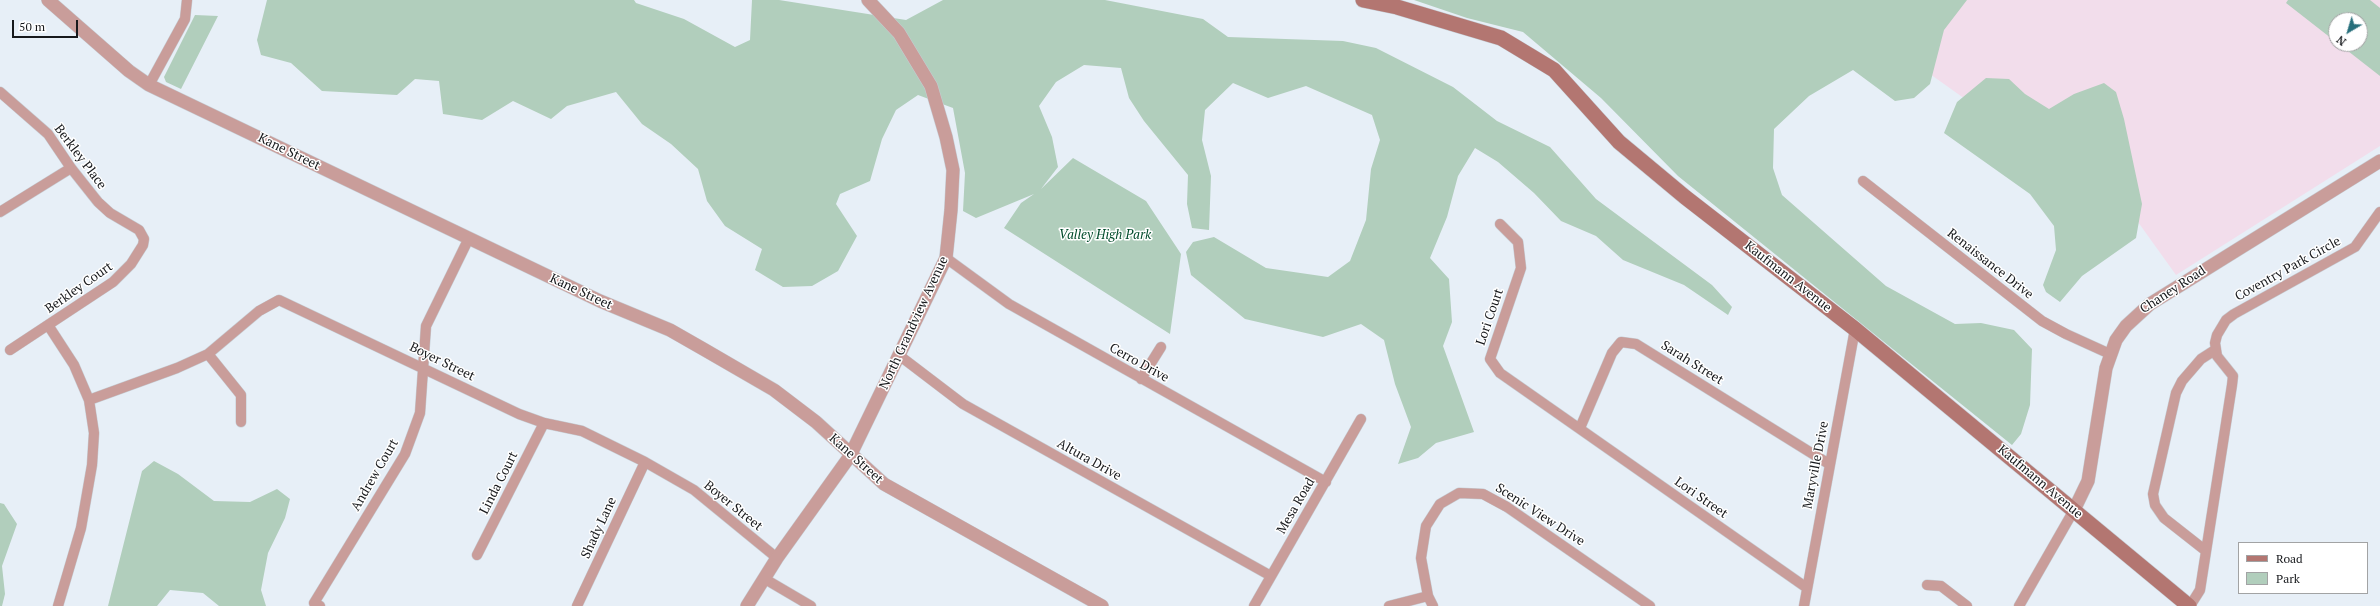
<!DOCTYPE html>
<style>
body{margin:0}
#map{position:relative;width:2380px;height:606px;overflow:hidden;background:#e7eff7;font-family:"PT Serif",serif}
canvas{display:block}
.legend{position:absolute;left:2238px;top:542px;width:130px;height:52px;box-sizing:border-box;background:#fff;border:1px solid #a2a3a4;margin:0;padding:5px 7px;list-style:none;font-size:12px;color:#17191c}
.legend li{display:flex;align-items:center;gap:8px;height:20px}
.legend b{width:20px;border:1px solid #a2a3a4}
.north{position:absolute;left:2328px;top:12px;width:40px;height:40px;box-sizing:border-box;background:#fff;border:1px solid #a2a3a4;border-radius:50%;rotate:218deg;font-size:11px;font-weight:700;line-height:16px;text-align:center;color:#17191c}
.north::after{content:'';display:block;margin:auto;width:14px;height:18px;background:#276f7b;clip-path:polygon(50% 0,100% 100%,50% 72%,0 100%)}
.scale{position:absolute;left:12px;top:20px;width:66px;height:18px;box-sizing:border-box;border:2px solid #17191c;border-top:0;padding-left:5px;font-size:12px;line-height:14px;white-space:nowrap;color:#17191c;-webkit-text-stroke:3px #fff;paint-order:stroke}
</style>
<div id="map">
<canvas width="2380" height="606"></canvas>
<ul class="legend">
<li><b style="height:5px;background:#b37671"></b>Road</li>
<li><b style="height:11px;background:#b1cebc"></b>Park</li>
</ul>
<div class="north">N</div>
<div class="scale">50 m</div>
</div>
<script>
const c = document.querySelector('canvas').getContext('2d');
c.lineJoin = 'round';
function fillPath(path, color) { c.fillStyle = color; c.fill(path, 'evenodd'); }
const toPath = rows => new Path2D(rows.map(r => 'M' + r).join(''));
function stroke(path, color, width, dash) { c.strokeStyle = color; c.lineWidth = width; c.lineCap = dash ? 'butt' : 'round'; c.setLineDash(dash || []); c.stroke(path); }
function label(font, color, halo, rows, align = 'center') {
  c.font = font + ' "PT Serif",serif'; c.lineWidth = 3; c.setLineDash([]); c.textBaseline = 'middle'; c.strokeStyle = halo; c.fillStyle = color; for (const [text, x, y, turn = 0] of rows) {
    c.save(); c.translate(x, y); c.rotate((+turn || 0) * Math.PI / 180); c.textAlign = isNaN(turn) ? turn : align; if (halo) c.strokeText(text, 0, 0); c.fillText(text, 0, 0); c.restore();
  }
}
const education = toPath([
 [1950,0,2380,0,2380,146,2176,275,2138,222,1899,52],
 [2336,20,2360,20,2360,44,2336,44]
]);
const green = toPath([
 [267,0,634,0,636,3,684,19,735,47,750,40,752,0,779,0,906,20,943,0,1105,0,1203,19,1228,37,1343,41,1376,48,1453,87,1497,121,1550,147,1596,199,1712,285,1732,307,1728,315,1684,285,1623,260,1596,236,1561,221,1534,193,1498,162,1475,148,1458,176,1447,217,1430,258,1449,279,1452,322,1443,346,1474,432,1436,443,1418,458,1398,464,1411,427,1395,384,1384,340,1361,324,1323,337,1245,319,1191,275,1186,252,1193,242,1214,237,1266,268,1328,277,1350,261,1366,220,1371,169,1380,140,1372,115,1306,86,1268,98,1233,83,1205,110,1202,140,1211,176,1209,230,1192,228,1187,204,1188,175,1144,121,1129,98,1121,68,1084,65,1056,82,1039,106,1052,137,1058,167,1041,189,1073,158,1146,201,1181,254,1170,334,1004,228,1021,203,1034,194,976,218,963,211,965,173,953,108,918,95,896,110,882,139,870,181,840,194,836,204,857,236,838,271,812,286,783,287,755,270,762,249,725,226,707,201,698,169,671,144,642,124,616,92,567,106,551,119,513,101,482,120,443,114,439,81,415,79,397,95,322,91,291,63,261,55,257,40],
 [1414,0,1967,0,1944,30,1930,84,1914,98,1895,101,1853,70,1809,96,1774,129,1773,168,1782,195,1886,286,1955,324,1981,323,2014,330,2032,349,2030,405,2021,434,2012,445,1678,176,1601,98,1523,32,1467,18],
 [2288,0,2370,0,2380,8,2380,76,2339,44,2360,44,2360,20,2336,20,2336,42,2286,3],
 [195,15,218,16,181,89,166,82,164,77],
 [1986,78,2009,79,2025,94,2049,109,2074,94,2104,83,2116,92,2124,119,2142,204,2136,238,2082,276,2060,302,2046,292,2043,285,2056,250,2054,226,2030,194,1944,133,1957,102],
 [154,461,178,474,214,501,250,502,277,489,290,499,285,518,268,553,261,590,266,606,219,606,203,593,170,590,157,606,108,606,142,471],
 [0,503,4,504,17,524,2,566,5,594,2,606,0,606]
]);
const minor = toPath([
 [149,85,185,19,187,0],
 [0,92,48,134,71,168,98,202,110,213,139,230,144,239,143,245,131,264,113,282,10,350],
 [1863,181,2042,321,2066,334,2110,354],
 [0,212,71,168],
 [1500,224,1518,242,1521,268,1490,359,1500,373,1807,588],
 [946,258,1009,304,1326,482],
 [48,325,74,365,89,400,94,433,92,465,81,528,58,606],
 [208,354,241,395,241,422],
 [900,356,963,404,1271,576],
 [1141,379,1161,347],
 [89,400,177,368,208,354,259,311,279,300,519,414,544,423,582,431,645,462,694,490,777,558],
 [1580,428,1612,353,1621,342,1636,344,1829,464],
 [2206,551,2164,518,2155,505,2153,494,2176,393,2182,381,2201,359,2215,350],
 [477,555,544,423],
 [765,579,811,606],
 [1927,585,1941,586,1967,606],
 [320,606,314,603,405,454,420,413,426,326,469,238],
 [577,606,645,462],
 [1254,606,1361,419],
 [1389,606,1428,596],
 [1433,606,1428,596,1421,558,1426,526,1440,504,1459,493,1483,494,1507,507,1650,606],
 [1804,606,1855,329],
 [2019,606,2074,510],
 [2190,606,2200,590,2232,385,2233,376,2217,356,2215,343,2217,335,2226,320,2234,314,2355,247,2380,212]
]);
const tertiary = toPath([
 [48,0,129,71,149,85,600,301,670,330,705,350,774,390,816,422,884,484,1102,606],
 [2074,510,2088,481,2106,368,2116,340,2126,326,2150,304,2380,161],
 [747,606,777,558,850,456,946,258,951,210,953,170,946,137,931,86,899,33,868,0]
]);
const secondary = toPath([
 [1363,0,1397,7,1501,38,1554,70,1619,142,1685,197,1855,329,2189,606]
]);
const streetNames = [
 ["Kane Street",289,152,26],
 ["Berkley Place",80,157,53],
 ["Renaissance Drive",1990,264,38],
 ["Coventry Park Circle",2288,269,-29],
 ["Kaufmann Avenue",1788,277,38],
 ["Berkley Court",79,288,-35],
 ["Chaney Road",2173,290,-33],
 ["Kane Street",581,292,25],
 ["Lori Court",1490,317,-71],
 ["North Grandview Avenue",914,323,-65],
 ["Boyer Street",442,362,26],
 ["Cerro Drive",1139,363,29],
 ["Sarah Street",1692,363,32],
 ["Kane Street",856,459,42],
 ["Altura Drive",1089,460,29],
 ["Maryville Drive",1816,465,-79],
 ["Andrew Court",375,475,-60],
 ["Kaufmann Avenue",2040,482,40],
 ["Linda Court",499,483,-63],
 ["Lori Street",1701,498,35],
 ["Boyer Street",733,506,39],
 ["Mesa Road",1296,506,-60],
 ["Scenic View Drive",1540,515,33],
 ["Shady Lane",599,528,-65]
];
const parkNames = [
 ["Valley High Park",1105,235]
];
fillPath(education, '#f2ddeb');
fillPath(green, '#b1cebc');
stroke(minor, '#c6cdd4', 11);
stroke(tertiary, '#c6cdd4', 14);
stroke(secondary, '#c6cdd4', 16);
stroke(minor, '#c99d9a', 10);
stroke(tertiary, '#c99d9a', 13);
stroke(secondary, '#b37671', 15);
label('13px', '#17191c', '#fff', streetNames);
label('italic 13px', '#004b2b', '#fff', parkNames);
</script>
